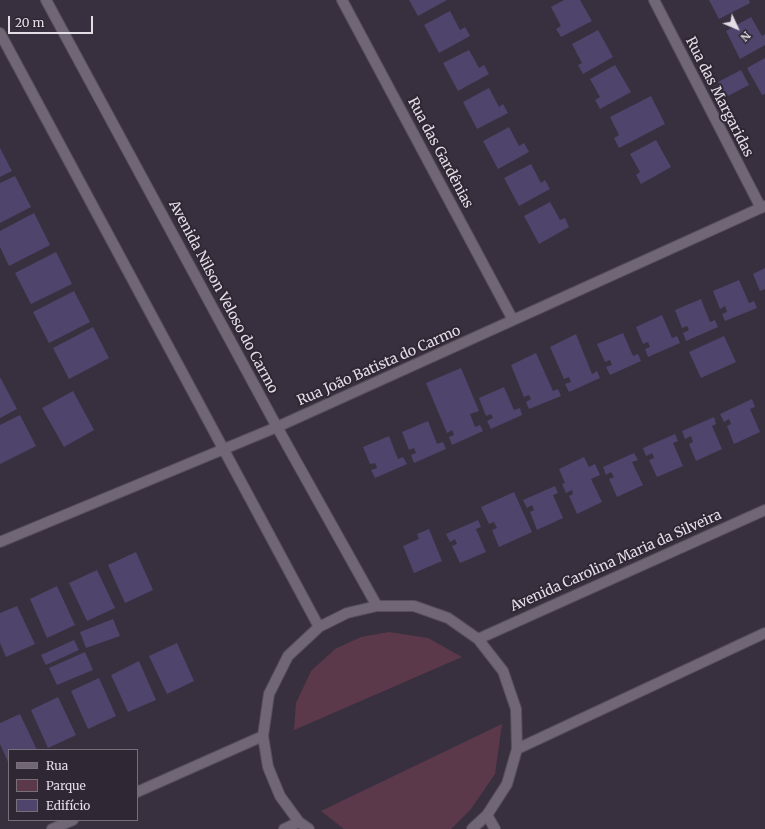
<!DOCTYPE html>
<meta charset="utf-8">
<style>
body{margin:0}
#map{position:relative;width:765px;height:829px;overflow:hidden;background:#39303f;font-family:Merriweather,serif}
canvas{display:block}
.legend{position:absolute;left:8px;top:749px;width:130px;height:72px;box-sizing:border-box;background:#2f2734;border:1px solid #77707b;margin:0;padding:5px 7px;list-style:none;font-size:12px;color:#e3dde6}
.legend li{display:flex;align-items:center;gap:8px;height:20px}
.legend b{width:20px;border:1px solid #77707b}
.north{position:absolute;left:717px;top:8px;width:40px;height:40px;-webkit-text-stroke:3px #2f2734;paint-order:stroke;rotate:134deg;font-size:11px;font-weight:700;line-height:16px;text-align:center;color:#e3dde6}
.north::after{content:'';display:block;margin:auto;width:14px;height:18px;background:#e3dde6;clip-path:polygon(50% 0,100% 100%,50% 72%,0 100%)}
.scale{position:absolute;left:8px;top:16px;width:85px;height:18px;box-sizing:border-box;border:2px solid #e3dde6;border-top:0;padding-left:5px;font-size:12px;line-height:14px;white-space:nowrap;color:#e3dde6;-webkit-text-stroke:3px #2f2734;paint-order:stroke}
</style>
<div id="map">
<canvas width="765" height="829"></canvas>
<ul class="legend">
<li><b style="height:5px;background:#706676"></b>Rua</li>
<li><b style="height:11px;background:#5b394a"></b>Parque</li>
<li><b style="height:11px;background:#4e446c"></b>Edifício</li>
</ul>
<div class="north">N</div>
<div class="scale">20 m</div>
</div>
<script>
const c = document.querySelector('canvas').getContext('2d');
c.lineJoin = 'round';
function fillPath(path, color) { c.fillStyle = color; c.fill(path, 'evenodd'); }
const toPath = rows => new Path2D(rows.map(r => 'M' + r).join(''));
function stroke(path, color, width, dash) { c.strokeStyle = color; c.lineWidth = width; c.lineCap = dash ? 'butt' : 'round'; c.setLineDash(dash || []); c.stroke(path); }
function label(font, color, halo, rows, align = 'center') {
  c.font = font + ' Merriweather,serif'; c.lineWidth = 4; c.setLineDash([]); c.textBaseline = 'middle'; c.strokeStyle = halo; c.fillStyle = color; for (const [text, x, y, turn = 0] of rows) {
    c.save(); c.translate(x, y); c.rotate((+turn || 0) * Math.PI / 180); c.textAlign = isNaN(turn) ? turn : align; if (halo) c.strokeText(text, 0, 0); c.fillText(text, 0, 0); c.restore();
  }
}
const green = toPath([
 [389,632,428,638,462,657,294,730,296,703,311,671,335,649,361,637],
 [502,724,495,774,471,809,451,829,344,829,321,811]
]);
const building = toPath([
 [409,0,447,0,418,16],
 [564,0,580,0,592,21,561,37,556,29,561,26,551,7],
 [709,0,749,0,750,3,719,19],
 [450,11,460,30,465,27,470,36,439,53,424,25],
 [751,17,762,36,765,34,765,45,740,59,726,31],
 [598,30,613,57,583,74,578,65,582,63,572,44],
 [469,50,479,68,484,65,489,74,458,91,443,63],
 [765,58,765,94,762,95,747,68],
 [615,65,631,92,600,109,595,100,600,97,590,79],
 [741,70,749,85,726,97,718,82],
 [489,88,499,107,503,104,508,113,477,129,463,102],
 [651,96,665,124,619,148,614,138,619,135,610,117],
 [509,127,519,146,524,143,529,152,498,169,483,141],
 [656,140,671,167,641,184,636,175,640,172,630,154],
 [0,148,12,171,0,177],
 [531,164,541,183,545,180,550,189,519,206,504,178],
 [15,176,31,207,0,223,0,183],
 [550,202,560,220,565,218,569,227,539,244,524,216],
 [34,213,50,245,9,266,0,247,0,231],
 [56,252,72,284,31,304,15,273],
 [765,268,765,289,760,291,753,274],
 [739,280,749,303,754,301,757,308,725,321,722,314,727,312,725,306,720,309,713,291],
 [74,291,90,322,49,343,33,312],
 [701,299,710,322,715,320,718,327,686,341,683,333,689,330,687,326,682,328,675,310],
 [662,315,672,338,677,336,680,343,648,357,645,349,650,347,648,342,643,344,636,327],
 [93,327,109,358,69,379,53,348],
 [623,333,633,356,638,354,641,361,610,375,606,367,612,365,610,360,605,362,597,344],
 [576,334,592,374,597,371,600,378,569,392,565,384,571,382,569,377,564,379,550,347],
 [724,336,736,362,701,378,689,352],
 [536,353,553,391,558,389,561,396,529,409,526,402,531,399,529,395,524,397,511,365],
 [461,368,479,411,470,414,475,427,480,425,483,431,452,445,449,437,454,435,452,430,447,433,426,383],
 [0,377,17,409,0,418],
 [504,387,514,410,520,408,522,415,491,429,487,421,493,418,491,414,486,416,479,398],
 [73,391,94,430,64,447,42,408],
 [752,399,755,407,750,409,760,432,734,444,727,426,731,424,729,419,724,422,720,414],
 [20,415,36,446,0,464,0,425],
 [714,417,716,424,712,426,722,449,696,461,689,444,693,442,691,436,685,439,682,431],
 [428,421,437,444,443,442,446,449,414,463,411,455,416,453,414,448,409,450,402,432],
 [675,434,678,441,673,443,683,466,657,477,649,460,654,458,652,453,646,456,643,448],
 [389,436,398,459,403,457,407,464,375,478,371,470,377,468,375,463,370,464,363,447],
 [634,453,638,460,632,462,643,485,617,497,609,479,614,477,611,472,606,475,603,467],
 [584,457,589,467,595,464,600,475,591,479,602,502,577,514,569,496,573,494,572,490,566,493,562,484,565,483,559,469],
 [555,486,558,493,553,495,563,518,537,530,530,512,534,510,532,505,527,508,523,500],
 [514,492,532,532,499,547,492,530,497,528,494,522,489,524,481,507],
 [478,520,481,527,476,529,486,552,460,563,452,546,457,544,455,539,450,542,446,534],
 [429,529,442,561,414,573,403,546,419,539,417,534],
 [136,552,153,590,125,603,108,565],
 [97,570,115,608,87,621,69,583],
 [57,586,75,625,47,638,30,599],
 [17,606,35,644,6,657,0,643,0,613],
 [113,619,120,636,86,648,80,632],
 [74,640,79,650,46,665,41,655],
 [177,643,194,681,167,694,149,656],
 [85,652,93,670,57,685,49,668],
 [139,661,156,700,128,712,111,675],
 [99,678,116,716,88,729,71,691],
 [58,697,76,735,48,748,31,710],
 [20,714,37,750,9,750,9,764,0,744,0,723]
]);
const minor = toPath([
 [46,0,277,427,377,606],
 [342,0,513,320],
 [654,0,761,208],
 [0,33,319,627],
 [0,542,277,427,765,206],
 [478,639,765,510],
 [517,749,765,633],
 [137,792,263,736],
 [487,815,495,829],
 [52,829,73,820],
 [284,829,299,822],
 [309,829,299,822,280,796,268,767,263,736,269,694,288,656,319,627,347,613,377,606,414,606,448,618,478,639,503,671,516,709,517,749,507,784,487,815,472,829]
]);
const streetNames = [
 ["Rua das Margaridas",719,97,63],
 ["Rua das Gardênias",440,153,62],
 ["Avenida Nilson Veloso do Carmo",223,297,62],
 ["Rua João Batista do Carmo",379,366,-24],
 ["Avenida Carolina Maria da Silveira",616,561,-24]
];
fillPath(green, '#5b394a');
fillPath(building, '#4e446c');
stroke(minor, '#574f5b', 12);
stroke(minor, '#706676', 10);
label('14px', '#e3dde6', '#2f2734', streetNames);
</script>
